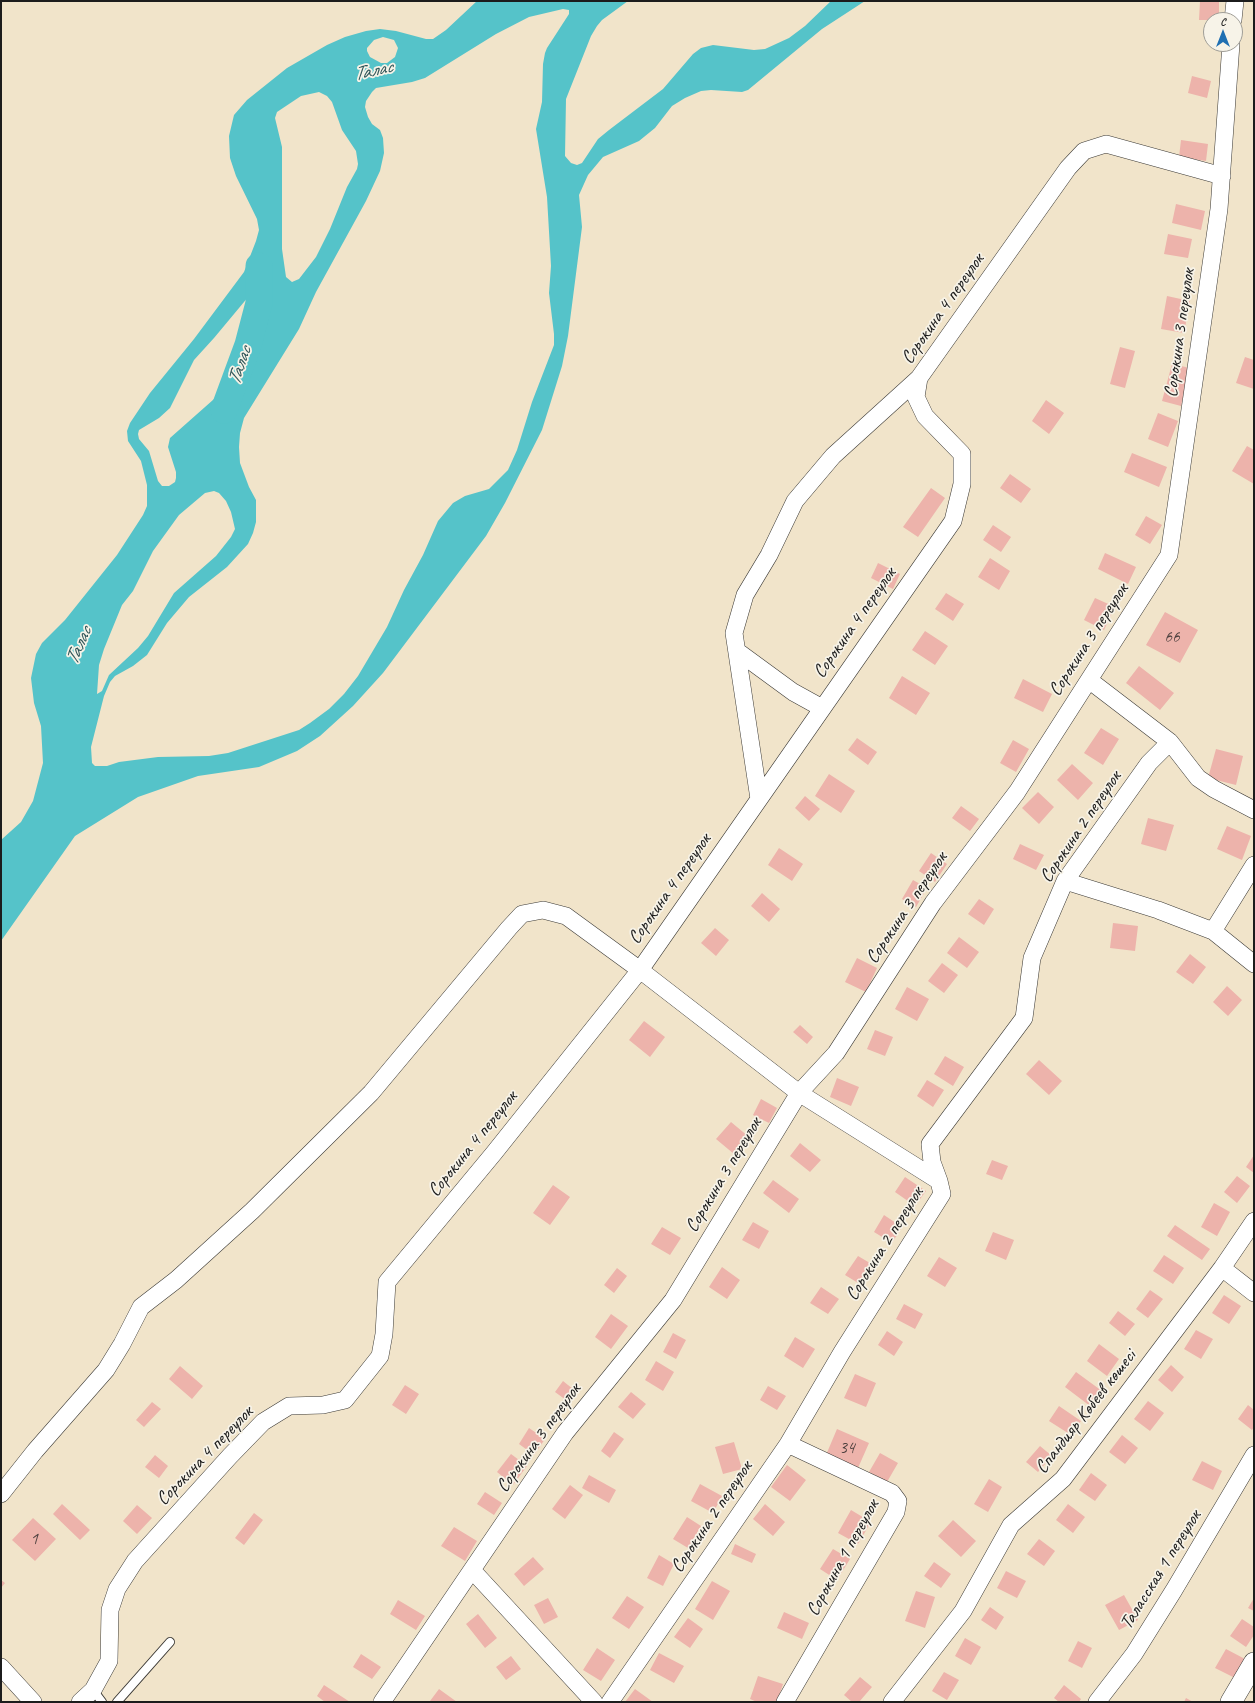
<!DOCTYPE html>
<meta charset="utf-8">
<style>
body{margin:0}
#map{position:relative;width:1255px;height:1703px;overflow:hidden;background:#f1e4ca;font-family:Caveat,sans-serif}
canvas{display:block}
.frame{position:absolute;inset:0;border:2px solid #1c1c1c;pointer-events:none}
.north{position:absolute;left:1203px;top:12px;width:40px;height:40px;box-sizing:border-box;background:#f7f3e8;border:1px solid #9f9d96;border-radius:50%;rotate:0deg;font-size:11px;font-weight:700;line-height:16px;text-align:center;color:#1c1c1c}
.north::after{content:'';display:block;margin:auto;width:14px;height:18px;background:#1f6fb2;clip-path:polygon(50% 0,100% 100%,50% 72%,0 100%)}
</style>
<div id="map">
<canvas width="1255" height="1703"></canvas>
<div class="frame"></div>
<div class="north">С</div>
</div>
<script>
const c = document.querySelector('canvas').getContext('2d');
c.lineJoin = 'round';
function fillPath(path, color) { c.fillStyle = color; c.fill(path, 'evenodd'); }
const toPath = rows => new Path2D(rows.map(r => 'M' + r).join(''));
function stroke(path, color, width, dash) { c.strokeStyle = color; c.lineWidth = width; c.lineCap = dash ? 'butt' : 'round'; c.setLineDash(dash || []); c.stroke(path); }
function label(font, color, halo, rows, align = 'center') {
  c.font = font + ' Caveat,sans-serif'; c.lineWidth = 3.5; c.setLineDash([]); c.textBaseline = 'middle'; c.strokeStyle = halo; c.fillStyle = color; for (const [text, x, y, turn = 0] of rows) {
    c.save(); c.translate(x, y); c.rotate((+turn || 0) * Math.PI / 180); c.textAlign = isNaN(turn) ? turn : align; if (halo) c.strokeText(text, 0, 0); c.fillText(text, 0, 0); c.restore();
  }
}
const water = toPath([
 [477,1,628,1,602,20,597,26,591,36,566,99,565,156,571,163,577,165,582,163,598,139,609,130,663,89,693,54,701,48,713,45,754,50,765,49,789,38,805,26,831,1,865,1,822,29,748,90,742,92,711,90,701,91,685,98,672,106,655,128,639,141,603,157,588,175,579,195,582,227,568,336,562,366,542,430,505,503,486,536,383,673,353,706,320,736,297,751,259,767,198,776,138,797,75,836,1,941,1,840,21,822,33,801,43,763,41,726,34,703,31,678,36,654,42,643,65,620,117,555,143,515,147,506,147,485,141,461,128,441,127,431,130,423,150,393,194,339,244,272,256,241,259,230,257,219,236,176,230,158,229,136,234,115,247,100,287,68,327,45,345,37,366,31,380,29,396,31,426,39,433,39,446,30],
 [563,9,569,10,569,14,547,48,545,53,543,64,542,102,536,129,547,197,551,266,549,293,554,334,554,345,532,402,517,450,508,470,489,489,465,496,453,503,438,521,423,555,404,590,387,627,358,676,344,694,329,709,310,723,299,730,228,753,209,756,158,757,119,762,107,766,95,766,92,763,91,747,104,696,110,682,115,676,133,666,147,655,167,623,189,597,227,567,248,544,253,533,256,522,256,500,249,487,240,463,239,447,240,433,244,418,299,329,316,292,366,201,380,171,384,153,383,138,380,130,372,124,368,117,365,107,366,101,372,92,376,88,412,82,425,78,496,34,529,17],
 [383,37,394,40,398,48,395,57,387,63,381,63,370,57,367,51,367,48,374,40],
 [319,92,327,96,332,102,342,130,356,151,358,164,357,169,347,187,330,229,316,257,299,279,292,282,286,277,282,249,282,147,275,118,277,112,301,96],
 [253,292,256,293,258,296,259,303,252,336,240,369,231,384,170,438,168,447,176,472,176,478,175,482,169,486,162,486,158,481,149,451,139,439,138,434,139,430,159,418,170,408,194,360,214,338,249,296],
 [214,491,219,493,226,501,231,512,235,529,231,537,216,556,174,593,148,636,138,648,109,675,102,691,97,694,99,665,104,649,122,605,133,591,153,551,179,515,205,493]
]);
const river = toPath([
 [224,410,248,345,259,303,259,266]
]);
const building = toPath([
 [1200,1,1219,1,1219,20,1199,20],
 [1192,76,1211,81,1207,98,1188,93],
 [1181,140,1208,144,1206,161,1179,157],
 [1176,204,1205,211,1201,230,1172,223],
 [1168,234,1192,239,1188,258,1164,254],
 [1167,296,1190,301,1184,333,1161,329],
 [1120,347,1135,351,1125,388,1110,384],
 [1245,357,1254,360,1254,389,1236,383],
 [1172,364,1190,368,1181,406,1162,401],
 [1046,400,1064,413,1049,434,1032,421],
 [1158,413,1178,421,1168,447,1148,439],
 [1247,446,1254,450,1254,484,1232,471],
 [1132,453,1167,467,1159,487,1124,472],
 [1010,474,1031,489,1021,503,1000,488],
 [931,488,945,498,918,537,903,527],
 [1146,516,1162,525,1150,544,1135,535],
 [993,525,1011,537,1001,552,983,540],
 [1105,553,1136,567,1128,584,1098,569],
 [990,558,1010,571,999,590,978,577],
 [878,563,900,574,893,589,871,578],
 [946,593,964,604,953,621,935,609],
 [1095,598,1115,607,1104,630,1084,620],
 [1165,612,1198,630,1180,663,1146,645],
 [925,631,948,646,935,665,912,650],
 [1139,666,1174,693,1160,710,1126,683],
 [902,676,930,693,916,715,889,698],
 [1023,679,1052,694,1043,712,1014,698],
 [1101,728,1119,739,1103,765,1084,753],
 [857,738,877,752,868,765,848,750],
 [1013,740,1029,749,1016,772,1000,763],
 [1216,749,1243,756,1236,785,1208,778],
 [1072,764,1093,783,1078,800,1057,780],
 [829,774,855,791,841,813,815,796],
 [1038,792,1054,807,1039,824,1022,808],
 [805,796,820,809,809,821,795,808],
 [961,806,979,819,970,831,952,818],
 [1148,818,1174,825,1166,851,1141,844],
 [1227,826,1251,836,1242,860,1217,849],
 [1020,844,1044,855,1036,870,1013,859],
 [779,848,803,864,792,881,768,865],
 [931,853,947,864,935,882,919,871],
 [913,880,927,888,916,907,902,899],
 [762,893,780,909,769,922,751,906],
 [979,899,994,909,984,925,968,914],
 [1113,923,1138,926,1135,951,1110,948],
 [715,928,729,940,716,956,701,943],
 [959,937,979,952,967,968,947,953],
 [1190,954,1206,967,1193,984,1176,972],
 [857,958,877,968,866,992,845,982],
 [942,963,958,975,944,993,928,981],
 [1227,986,1242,1000,1228,1016,1213,1002],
 [907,987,929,999,917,1021,895,1009],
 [644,1021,665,1037,650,1057,629,1040],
 [800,1025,813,1037,807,1044,793,1032],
 [875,1030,893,1037,885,1056,867,1049],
 [945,1056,964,1067,953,1086,934,1074],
 [1039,1060,1062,1081,1049,1095,1026,1074],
 [837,1078,859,1087,851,1106,830,1097],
 [927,1080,944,1090,933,1107,917,1096],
 [761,1099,777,1108,769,1123,753,1115],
 [731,1122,749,1137,734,1154,716,1139],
 [800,1143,821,1160,810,1172,790,1156],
 [1254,1155,1254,1173,1246,1167],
 [992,1160,1008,1166,1002,1180,986,1174],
 [1237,1176,1250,1186,1237,1203,1224,1192],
 [905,1177,926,1191,915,1206,895,1192],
 [773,1180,799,1199,789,1213,763,1193],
 [553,1185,570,1197,550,1225,533,1213],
 [1214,1203,1230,1212,1217,1236,1201,1227],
 [884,1215,902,1227,892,1243,874,1232],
 [753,1222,769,1231,759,1249,742,1240],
 [1175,1225,1210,1249,1202,1260,1167,1236],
 [662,1227,681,1238,670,1255,651,1244],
 [993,1232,1014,1240,1006,1260,985,1251],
 [1164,1255,1184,1268,1173,1284,1153,1271],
 [858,1256,875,1266,863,1286,845,1275],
 [939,1257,957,1268,945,1287,927,1276],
 [722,1267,740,1280,727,1299,709,1287],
 [617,1268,627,1276,614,1293,604,1285],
 [821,1287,839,1299,828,1314,810,1303],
 [1150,1290,1163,1299,1148,1318,1136,1309],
 [1224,1295,1241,1306,1229,1324,1212,1313],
 [904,1304,923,1314,915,1329,896,1319],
 [1118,1311,1135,1324,1125,1336,1109,1323],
 [611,1314,628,1326,611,1349,595,1337],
 [1196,1330,1213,1339,1201,1359,1184,1349],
 [887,1331,903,1342,894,1356,878,1345],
 [673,1333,686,1340,676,1359,663,1352],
 [795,1337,815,1349,803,1368,784,1356],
 [1099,1344,1119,1359,1107,1376,1087,1361],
 [656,1361,674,1372,663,1391,645,1380],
 [1171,1365,1184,1377,1172,1392,1158,1380],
 [180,1366,203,1386,192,1399,169,1379],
 [1076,1372,1102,1391,1090,1406,1065,1387],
 [855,1374,876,1383,866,1407,844,1398],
 [563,1381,578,1393,570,1403,555,1392],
 [405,1385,419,1394,406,1414,392,1405],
 [768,1386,786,1396,777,1410,760,1400],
 [631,1392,646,1404,633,1419,618,1407],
 [1148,1401,1164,1413,1150,1431,1134,1419],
 [152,1402,161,1409,144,1427,136,1420],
 [1248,1405,1254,1410,1254,1427,1252,1430,1238,1419],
 [1059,1406,1081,1421,1071,1435,1049,1421],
 [529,1428,545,1439,534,1455,519,1444],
 [837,1429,869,1443,858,1468,826,1455],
 [614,1432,624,1439,610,1458,601,1451],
 [1122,1435,1138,1448,1125,1464,1109,1452],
 [734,1442,742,1469,723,1474,715,1447],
 [1040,1446,1052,1456,1038,1472,1026,1462],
 [880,1453,898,1463,887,1482,869,1472],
 [511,1454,527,1466,513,1485,497,1472],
 [155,1455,168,1466,159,1478,145,1467],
 [1202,1461,1222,1471,1213,1490,1192,1480],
 [787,1465,806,1480,790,1501,771,1487],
 [1091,1473,1107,1485,1095,1501,1079,1490],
 [589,1475,616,1490,609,1503,582,1488],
 [989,1479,1002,1487,988,1512,974,1504],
 [700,1484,722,1496,713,1513,691,1501],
 [570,1485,583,1495,565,1519,552,1509],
 [485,1492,502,1503,494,1515,477,1504],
 [62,1504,90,1530,80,1540,53,1514],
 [765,1504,785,1522,773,1536,753,1519],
 [1068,1504,1085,1517,1073,1533,1056,1520],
 [137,1505,152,1518,137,1534,123,1521],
 [851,1510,871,1522,858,1544,838,1533],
 [254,1513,263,1520,244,1545,235,1538],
 [687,1517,701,1526,688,1548,673,1539],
 [33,1518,56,1539,35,1561,12,1540],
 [953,1520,976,1541,961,1557,938,1536],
 [454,1527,477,1541,465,1561,441,1546],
 [1039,1539,1055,1551,1044,1566,1027,1554],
 [735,1544,756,1554,752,1563,731,1554],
 [833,1549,850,1559,837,1580,820,1569],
 [659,1555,674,1564,663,1586,647,1578],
 [533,1557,544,1569,524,1586,514,1574],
 [934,1562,951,1574,941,1588,924,1576],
 [1006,1571,1026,1581,1017,1598,997,1588],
 [1,1580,5,1583,1,1588],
 [712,1581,730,1591,713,1620,695,1609],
 [916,1591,935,1597,925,1628,905,1621],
 [1124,1595,1138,1620,1119,1630,1105,1605],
 [627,1596,644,1607,629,1629,612,1618],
 [548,1598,558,1617,544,1624,534,1605],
 [1254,1598,1254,1611,1248,1608],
 [398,1600,425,1616,416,1630,390,1614],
 [990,1607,1004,1617,996,1630,981,1620],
 [784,1612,809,1623,802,1639,777,1628],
 [478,1614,497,1638,485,1648,466,1624],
 [688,1618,703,1629,690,1648,674,1637],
 [1242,1619,1254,1627,1254,1635,1246,1647,1230,1636],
 [965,1638,981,1647,971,1665,955,1656],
 [1078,1641,1092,1648,1082,1668,1068,1661],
 [597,1648,615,1660,601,1681,583,1670],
 [1226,1649,1245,1659,1235,1678,1215,1668],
 [659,1653,684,1666,674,1683,650,1670],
 [361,1654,381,1667,372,1679,353,1667],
 [511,1656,521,1669,506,1680,496,1667],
 [944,1672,959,1680,947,1700,932,1691],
 [758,1676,783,1684,777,1702,757,1702,750,1699],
 [860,1677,872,1687,859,1702,852,1702,844,1695],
 [324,1685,350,1702,325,1702,317,1696],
 [1064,1685,1081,1699,1079,1702,1059,1702,1054,1698],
 [439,1689,457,1702,430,1701],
 [635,1689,653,1702,625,1702],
 [1186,1698,1193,1702,1184,1702]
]);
const service = toPath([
 [93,1690,102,1702],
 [117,1702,170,1642]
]);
const minor = toPath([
 [1233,20,1235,1],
 [737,651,793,692,822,708],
 [1170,742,1198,778,1214,789,1254,810],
 [759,799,734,633,745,595,769,555,795,501,833,456,919,378],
 [1254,865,1213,931,1254,964],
 [1065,881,1158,910,1213,931],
 [1222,1268,1254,1293],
 [1,1494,35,1451,106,1370,122,1344,141,1307,176,1280,252,1211,371,1093,509,928,522,914,543,910,566,916,640,970,799,1093,939,1181],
 [472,1570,594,1702],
 [1,1667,33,1702],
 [80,1702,93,1690,109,1661,110,1610,117,1589,135,1561,230,1456,263,1422,289,1406,323,1405,345,1400,380,1356,384,1334,387,1282,494,1153,640,970,953,521,962,484,962,454,925,416,916,397,919,378,1068,168,1084,151,1106,144,1222,176],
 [382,1702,565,1433,673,1300,799,1093,836,1053,933,903,1017,792,1169,555,1219,209,1231,44],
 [610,1702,788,1444,842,1352,942,1194,939,1181,932,1162,930,1144,1024,1018,1032,958,1065,881,1149,763,1170,742,1089,680],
 [785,1702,896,1512,898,1501,892,1493,788,1444],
 [892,1702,963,1611,1011,1525,1063,1479,1222,1268,1254,1221],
 [1097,1702,1134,1654,1174,1590,1254,1455]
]);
const tertiary = toPath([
 [1231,1702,1254,1663]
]);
const numberNames = [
 ["66",1172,638],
 ["34",847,1449],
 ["1",34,1540]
];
const streetNames = [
 ["Сорокина 4 переулок",943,309,-55],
 ["Сорокина 3 переулок",1180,333,-82],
 ["Сорокина 4 переулок",855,623,-55],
 ["Сорокина 3 переулок",1089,640,-57],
 ["Сорокина 2 переулок",1081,827,-56],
 ["Сорокина 4 переулок",670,889,-55],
 ["Сорокина 3 переулок",907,908,-56],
 ["Сорокина 4 переулок",473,1144,-51],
 ["Сорокина 3 переулок",724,1175,-59],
 ["Сорокина 2 переулок",885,1244,-58],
 ["Спандияр Көбеев көшесі",1086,1412,-52],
 ["Сорокина 3 переулок",539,1438,-54],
 ["Сорокина 4 переулок",205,1456,-46],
 ["Сорокина 2 переулок",712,1517,-56],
 ["Сорокина 1 переулок",843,1558,-61],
 ["Таласская 1 переулок",1161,1570,-58]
];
const waterNames = [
 ["Талас",373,71,-12],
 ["Талас",240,366,-71],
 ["Талас",79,646,-66]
];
fillPath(water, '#55c3c9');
stroke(river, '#55c3c9', 27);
fillPath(building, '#edb3ab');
stroke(service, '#3c3a36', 10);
stroke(minor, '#3c3a36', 18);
stroke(tertiary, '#3c3a36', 22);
stroke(service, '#fff', 8);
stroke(minor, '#fff', 17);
stroke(tertiary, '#fff', 21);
label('17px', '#504240', null, numberNames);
label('19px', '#1c1c1c', '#f7f3e8', streetNames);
label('italic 20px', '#305659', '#f7f3e8', waterNames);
</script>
